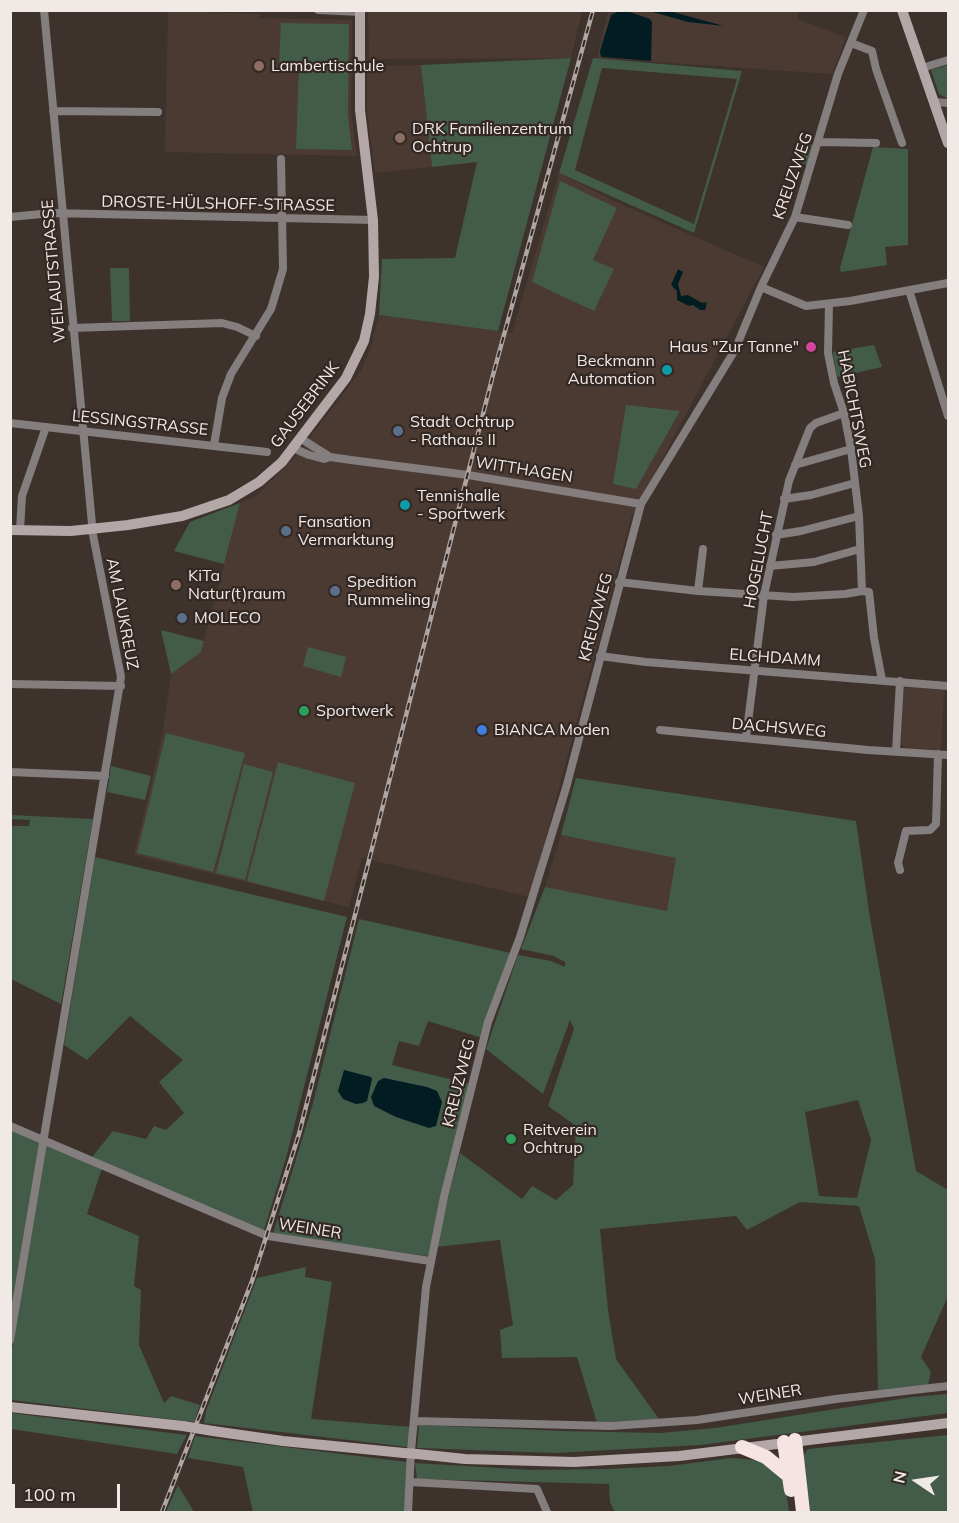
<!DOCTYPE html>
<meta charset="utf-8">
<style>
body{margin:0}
#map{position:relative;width:959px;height:1523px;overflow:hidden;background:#3e322d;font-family:Mulish,sans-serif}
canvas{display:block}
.frame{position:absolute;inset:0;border:12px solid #f1e9e6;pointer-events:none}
.north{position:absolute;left:887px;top:1451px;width:60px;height:60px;-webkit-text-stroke:4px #332823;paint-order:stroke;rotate:283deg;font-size:16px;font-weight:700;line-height:24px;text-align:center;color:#f1e9e6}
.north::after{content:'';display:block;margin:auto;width:21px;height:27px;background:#f1e9e6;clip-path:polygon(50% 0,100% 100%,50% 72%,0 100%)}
.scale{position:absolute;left:12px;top:1484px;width:108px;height:27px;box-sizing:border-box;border:3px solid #f1e9e6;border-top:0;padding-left:8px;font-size:18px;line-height:21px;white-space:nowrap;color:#f1e9e6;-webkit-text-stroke:4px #332823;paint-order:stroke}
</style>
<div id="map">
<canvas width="959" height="1523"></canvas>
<div class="frame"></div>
<div class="north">N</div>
<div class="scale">100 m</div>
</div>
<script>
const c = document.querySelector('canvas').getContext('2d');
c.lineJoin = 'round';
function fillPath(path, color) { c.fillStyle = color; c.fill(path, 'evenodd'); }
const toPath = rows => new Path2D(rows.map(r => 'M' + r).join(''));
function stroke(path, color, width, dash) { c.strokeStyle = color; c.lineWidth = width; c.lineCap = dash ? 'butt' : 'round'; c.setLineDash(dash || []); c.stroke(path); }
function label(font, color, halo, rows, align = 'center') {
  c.font = font + ' Mulish,sans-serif'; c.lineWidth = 4.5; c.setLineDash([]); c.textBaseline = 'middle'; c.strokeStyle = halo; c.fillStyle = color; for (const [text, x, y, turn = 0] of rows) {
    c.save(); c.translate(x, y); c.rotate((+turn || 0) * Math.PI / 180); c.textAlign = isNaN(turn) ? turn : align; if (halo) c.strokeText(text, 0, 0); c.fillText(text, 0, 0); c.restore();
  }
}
const built = toPath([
 [168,11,259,14,259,18,352,20,351,111,357,156,165,152],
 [368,11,368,10,582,11,571,58,369,59],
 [608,11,799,11,797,19,846,37,832,74,597,58],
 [421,65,432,167,375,173,367,110,367,66],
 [559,173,620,204,764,267,631,518,530,897,362,858,349,907,134,855,163,732,171,674,201,652,240,503,257,495,294,458,362,369,370,350,379,315,512,333],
 [909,686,944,689,941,750,905,748,901,743,903,691,905,688],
 [561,835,677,858,667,912,545,887]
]);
const green = toPath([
 [281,23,349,24,348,115,352,150,296,149,299,66,279,66],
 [571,58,498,331,379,315,382,259,455,258,477,162,432,167,421,65],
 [593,58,742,71,694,233,559,173],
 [602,68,737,79,694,224,575,170],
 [948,65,948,99,939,94,931,70],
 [805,144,814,145,807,165,800,162,798,155,801,146],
 [873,147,908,149,908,245,885,247,887,265,841,272,840,268],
 [560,181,617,208,593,260,614,269,594,311,532,282],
 [110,268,129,268,130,321,112,321],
 [874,345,882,367,837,377,833,352],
 [626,405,680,411,636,489,613,484],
 [240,503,224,564,174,551,190,522],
 [161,630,204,641,201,652,171,674],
 [308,647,346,657,341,677,303,666],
 [166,733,245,753,213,872,137,853],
 [278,762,355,783,324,901,247,881],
 [244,764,273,772,245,880,216,873],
 [111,766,151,776,145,800,107,792],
 [576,778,856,821,870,918,916,1171,948,1190,948,1296,921,1357,931,1372,928,1385,878,1390,875,1259,859,1206,800,1202,747,1230,736,1216,600,1229,608,1310,616,1359,659,1419,597,1423,577,1357,502,1358,500,1330,513,1325,500,1240,435,1247,460,1153,522,1199,532,1186,556,1200,573,1185,576,1126,548,1106,574,1029,570,1020,543,1094,486,1049,518,955,551,961,565,967,565,962,554,956,521,949,545,887,667,911,676,858,561,835],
 [858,1100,871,1140,857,1198,819,1196,805,1112],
 [11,815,93,819,61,1004,11,979,10,826,29,826,30,820,11,819],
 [95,857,347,917,286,1158,264,1230,92,1157,113,1131,146,1139,154,1126,166,1130,184,1113,159,1082,183,1060,130,1016,87,1060,64,1045],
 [359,919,511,953,485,1018,482,1038,428,1021,419,1046,399,1041,392,1065,470,1084,428,1256,273,1234,312,1107],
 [11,1128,40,1140,11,1323],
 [46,1145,102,1168,87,1214,139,1236,134,1286,141,1290,139,1345,164,1403,171,1396,200,1405,194,1422,11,1400,11,1354],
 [306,1267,305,1277,332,1282,311,1419,411,1427,408,1447,204,1423,206,1411,257,1278],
 [948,1394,948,1413,700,1445,555,1453,417,1448,419,1425,562,1431,660,1433,715,1428,912,1397],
 [10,1413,11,1413,187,1435,177,1454,11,1429],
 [948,1435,948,1507,946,1512,809,1512,802,1458,808,1449],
 [195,1436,407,1462,405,1512,253,1512,243,1467,188,1458],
 [731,1458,766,1461,785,1480,789,1512,615,1512,610,1502,609,1484,417,1479,415,1463,532,1470,606,1469,669,1466],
 [178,1485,185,1497,194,1512,166,1512]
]);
const water = toPath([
 [619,11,627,11,650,19,652,22,651,61,601,57,600,51,611,15],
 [649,11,669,11,724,26,688,22],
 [678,269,683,272,678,284,681,296,688,295,702,303,707,302,705,310,700,310,693,305,689,306,677,300,677,291,671,285],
 [344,1070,371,1077,372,1079,367,1101,363,1103,356,1104,343,1099,338,1091],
 [384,1078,427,1087,437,1091,442,1102,436,1126,429,1128,396,1117,374,1106,371,1097,378,1081]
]);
const street = toPath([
 [318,10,360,12],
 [851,43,872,51,876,69,902,143],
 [922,68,948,60],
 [934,102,948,103],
 [53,111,158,112],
 [819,142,876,143],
 [10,217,52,213,373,220],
 [795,217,848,225],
 [761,287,806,306,850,301,948,283],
 [909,290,948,416],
 [829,304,828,353,834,383,844,413,851,449,859,516,862,591],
 [72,328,222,323,237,327,256,336],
 [10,423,267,452],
 [300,438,330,457],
 [214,445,222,398,231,374,271,309,283,269,281,159],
 [293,448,309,455,324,459,330,457,351,460,468,475,641,504],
 [795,465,851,449],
 [784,499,811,495,855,483],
 [20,530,22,496,46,427],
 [776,535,801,531,859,516],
 [770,566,814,562,860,549],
 [619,582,698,591,793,597,845,594,862,591],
 [698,591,703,549],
 [862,591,869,592,874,638,882,680],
 [600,656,646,662,948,686],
 [10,684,121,686],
 [660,730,868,750,948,755],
 [746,738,764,595,789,481,810,428,816,423,844,413],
 [896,751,900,681],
 [10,772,105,776],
 [900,870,898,863,906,831,930,830,936,824,938,754],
 [10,1126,268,1236,430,1261],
 [10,1340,121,677,93,535,44,10],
 [415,1421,611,1426,697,1420,836,1399,948,1386],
 [410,1482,537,1489,547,1512],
 [408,1512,411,1451,426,1287,444,1197,488,1022,520,937,566,788,641,504,735,350,761,287,795,217,838,74,864,10]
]);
const secondary = toPath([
 [902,10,948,143],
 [10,530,71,531,128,525,182,516,229,500,259,482,282,462,346,378,364,341,370,314,374,277,373,220,360,110,360,10],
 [10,1407,183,1426],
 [213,1431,283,1441,404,1453],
 [417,1454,465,1459,574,1462,679,1456,948,1423]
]);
const highway = toPath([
 [795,1440,803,1512],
 [784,1442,791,1490],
 [742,1447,766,1457,789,1476]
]);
const rail = toPath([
 [162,1512,252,1281,299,1134,493,375,593,10]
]);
const secondaryBridge = toPath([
 [183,1426,213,1431],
 [404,1453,417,1454]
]);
const markers = [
 [259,66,6,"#8d6e63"],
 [400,138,6,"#8d6e63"],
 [811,347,6,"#d1479c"],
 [667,370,6,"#0f9aa8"],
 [398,431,6,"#5c6f8a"],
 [405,505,6,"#0f9aa8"],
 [286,531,6,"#5c6f8a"],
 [176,585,6,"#8d6e63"],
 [335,591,6,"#5c6f8a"],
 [182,618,6,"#5c6f8a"],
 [304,711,6,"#2e9e5b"],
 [482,730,6,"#3f7fe0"],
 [511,1139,6,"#2e9e5b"]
];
const poiNames = [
 ["Lambertischule",271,66],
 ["DRK Familienzentrum",412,129],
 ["Ochtrup",412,147],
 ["Haus \"Zur Tanne\"",799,347,"right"],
 ["Beckmann",655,361,"right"],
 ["Automation",655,379,"right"],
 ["Stadt Ochtrup",410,422],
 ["- Rathaus II",410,440],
 ["Tennishalle",417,496],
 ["- Sportwerk",417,514],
 ["Fansation",298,522],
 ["Vermarktung",298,540],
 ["KiTa",188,576],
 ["Natur(t)raum",188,594],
 ["Spedition",347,582],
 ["Rummeling",347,600],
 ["MOLECO",194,618],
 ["Sportwerk",316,711],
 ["BIANCA Moden",494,730],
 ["Reitverein",523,1130],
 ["Ochtrup",523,1148]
];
const streetNames = [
 ["KREUZWEG",793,176,-71],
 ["DROSTE-HÜLSHOFF-STRASSE",218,204,1],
 ["WEILAUTSTRASSE",54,271,-95],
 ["GAUSEBRINK",305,405,-53],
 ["HABICHTSWEG",854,409,79],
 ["LESSINGSTRASSE",140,423,6],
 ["WITTHAGEN",524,470,9],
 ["HOGELUCHT",759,560,-79],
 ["AM LAUKREUZ",122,614,79],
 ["KREUZWEG",596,617,-75],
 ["ELCHDAMM",775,658,4],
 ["DACHSWEG",779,728,5],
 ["KREUZWEG",459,1083,-76],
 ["WEINER",310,1229,9],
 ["WEINER",770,1395,-9]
];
fillPath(built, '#4b3a32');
fillPath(green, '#435b49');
fillPath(water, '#021d22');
stroke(street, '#857e7e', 8);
stroke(secondary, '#b3a7a8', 10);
stroke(highway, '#f6e4e5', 14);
stroke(rail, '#afa5a2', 4.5);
stroke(rail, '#332823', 2, [7]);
stroke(secondaryBridge, '#b3a7a8', 10);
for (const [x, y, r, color] of markers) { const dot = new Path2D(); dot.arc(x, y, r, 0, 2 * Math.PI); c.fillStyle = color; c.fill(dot); stroke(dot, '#332823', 2); }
label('16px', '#f1e9e6', '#332823', poiNames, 'left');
label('16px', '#f1e9e6', '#332823', streetNames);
</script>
